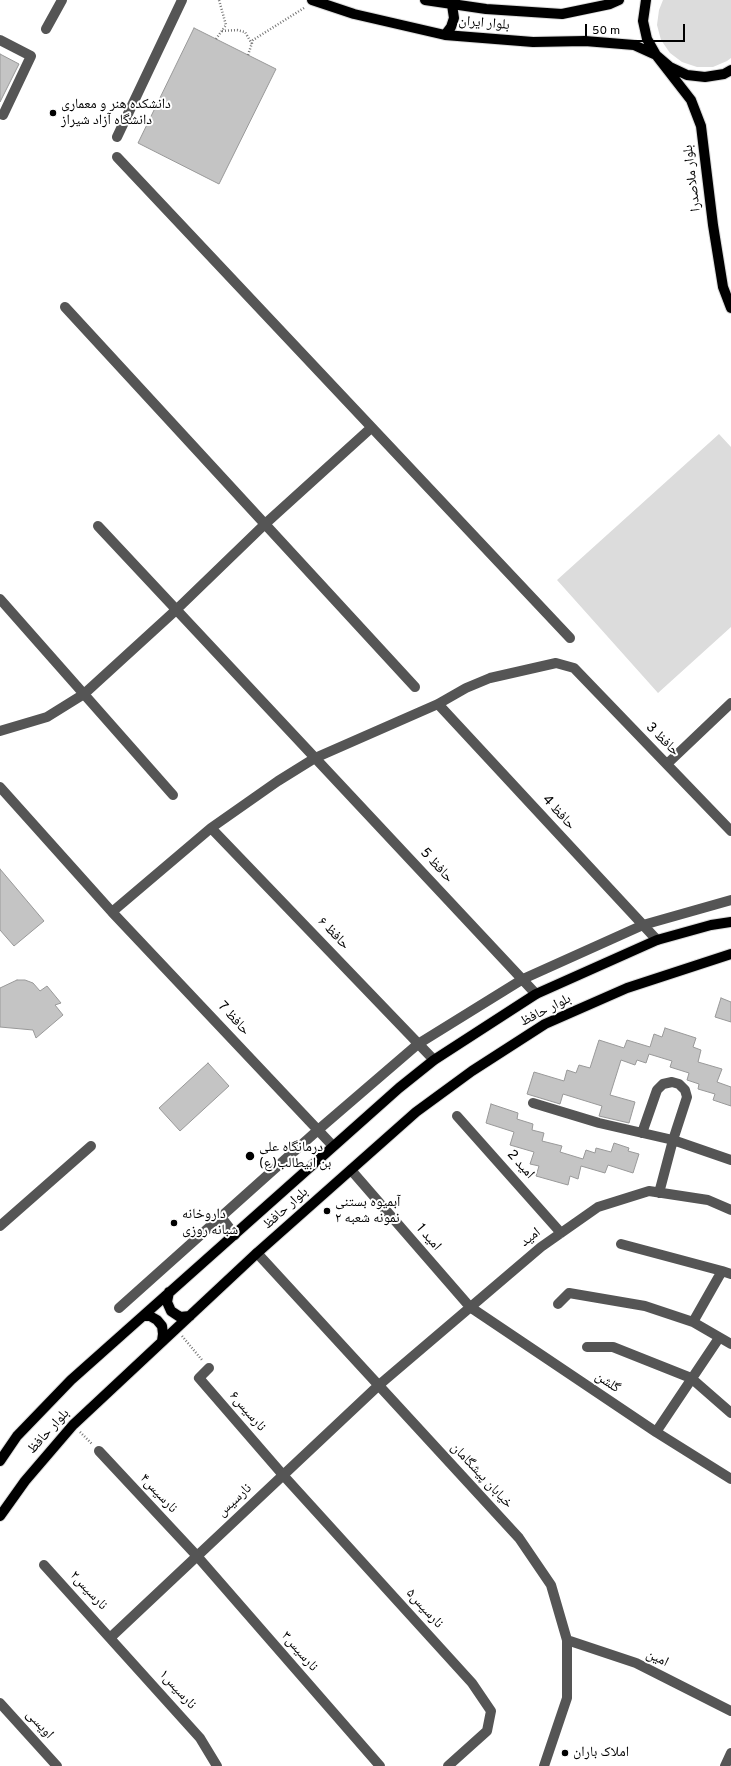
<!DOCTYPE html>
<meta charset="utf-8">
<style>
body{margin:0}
#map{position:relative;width:731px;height:1766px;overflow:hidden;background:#fff;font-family:Overpass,sans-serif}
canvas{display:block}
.scale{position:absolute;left:585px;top:24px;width:100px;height:18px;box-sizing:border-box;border:2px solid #000;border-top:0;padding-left:5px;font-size:12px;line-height:14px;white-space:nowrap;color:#000;-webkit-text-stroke:3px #fff;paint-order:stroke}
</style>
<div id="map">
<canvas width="731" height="1766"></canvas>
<div class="scale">50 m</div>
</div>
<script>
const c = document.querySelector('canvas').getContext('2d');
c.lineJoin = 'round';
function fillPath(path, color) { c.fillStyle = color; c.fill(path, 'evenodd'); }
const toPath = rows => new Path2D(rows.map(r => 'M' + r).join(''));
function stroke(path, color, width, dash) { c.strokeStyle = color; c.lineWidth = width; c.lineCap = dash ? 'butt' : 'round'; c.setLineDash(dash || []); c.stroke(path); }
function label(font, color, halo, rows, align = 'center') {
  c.font = font + ' Overpass,"Noto Naskh Arabic",sans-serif'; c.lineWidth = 4; c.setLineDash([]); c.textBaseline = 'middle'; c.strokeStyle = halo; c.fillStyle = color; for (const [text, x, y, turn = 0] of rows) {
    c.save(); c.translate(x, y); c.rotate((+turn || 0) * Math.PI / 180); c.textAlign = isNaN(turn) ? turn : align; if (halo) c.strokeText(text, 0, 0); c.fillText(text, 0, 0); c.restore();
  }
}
const green = toPath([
 [663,0,731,0,731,58,727,61,713,67,697,67,682,62,670,53,661,40,657,25,659,10],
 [719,434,731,447,731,627,658,693,557,580]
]);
const building = toPath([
 [194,28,276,69,219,184,138,143,194,28],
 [0,54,19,64,0,102,0,54],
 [0,869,44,921,14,946,0,930,0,869],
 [17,980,25,980,33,983,40,991,47,986,61,1003,55,1005,63,1015,36,1038,33,1030,0,1027,0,988,17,980],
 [721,998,731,1002,731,1022,715,1017,721,998],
 [665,1028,696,1038,693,1047,701,1050,698,1062,722,1069,717,1082,731,1087,731,1106,713,1100,715,1094,698,1089,699,1084,687,1080,689,1073,670,1067,672,1061,649,1054,646,1063,637,1060,635,1065,621,1060,610,1095,635,1102,629,1123,599,1116,602,1106,563,1094,560,1104,527,1094,534,1072,564,1081,567,1070,576,1073,579,1065,590,1068,599,1040,624,1048,627,1040,650,1047,654,1034,662,1037,665,1028],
 [208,1063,229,1086,180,1131,159,1108,208,1063],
 [491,1104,518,1113,517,1119,533,1124,532,1130,544,1133,542,1141,562,1146,560,1152,583,1159,586,1150,595,1153,596,1148,611,1152,614,1143,629,1148,628,1151,639,1154,633,1173,608,1165,605,1173,581,1166,578,1179,570,1176,568,1185,536,1176,539,1166,530,1164,534,1152,510,1145,514,1132,486,1123,491,1104]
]);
const path = toPath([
 [222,31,237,30,245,32,252,44],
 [216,39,226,25,219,0],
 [248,55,253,40,304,8],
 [182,1336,202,1360],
 [80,1432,92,1444]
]);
const minor = toPath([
 [46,29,62,0],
 [0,40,31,56,3,115],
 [117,137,182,0],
 [117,157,570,638],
 [65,307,415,687],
 [98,526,536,994],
 [0,599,173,795],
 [438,704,657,940],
 [0,731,47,717,84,694,176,610,265,524,371,428],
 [667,764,731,703],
 [0,787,112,912,333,1146],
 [211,828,434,1060],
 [112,912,211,828,278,781,315,758,438,704,466,688,490,678,556,663,574,668,731,831],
 [533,1103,599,1123,673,1140,731,1160],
 [457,1116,561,1233],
 [642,1133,657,1090,663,1084,672,1082,679,1084,685,1090,687,1097,673,1140,659,1193],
 [351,1170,470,1307,656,1432,731,1479],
 [221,1217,235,1235],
 [0,1226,91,1146],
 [621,1244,722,1271],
 [257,1253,519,1538,551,1585,567,1640,567,1698,544,1766],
 [731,1274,722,1271,693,1322,731,1344],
 [558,1304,569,1293,645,1306,693,1322],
 [119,1308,318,1130,418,1044,523,979,643,925,731,900],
 [587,1347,613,1347,691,1378,731,1413],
 [209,1368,199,1378,283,1475,472,1683,491,1711,487,1731,448,1766],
 [656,1432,719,1338],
 [99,1451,197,1556,380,1766],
 [44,1565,200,1738,217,1766],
 [111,1637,379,1385,541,1247,598,1207,649,1191,708,1200,731,1210],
 [567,1640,636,1663,731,1711],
 [0,1703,57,1766],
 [725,1766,731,1753]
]);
const major = toPath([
 [312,0,354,14,445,35,533,42,585,41,634,45,656,55,691,100,701,126,713,225,723,287,731,308],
 [425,0,486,9,562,14,610,4,619,0],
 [646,0,643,21,647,39,656,55,670,67,687,75,705,77,724,74,731,70],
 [445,35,451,27,454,18,452,5],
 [169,1292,167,1302,171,1311,180,1317,190,1316],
 [143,1316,150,1316,157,1320,162,1326,163,1334,162,1341],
 [0,1461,17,1436,71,1380,399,1088,434,1060,536,994,657,940,711,925,731,922],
 [0,1516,25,1481,73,1425,257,1253,416,1112,472,1071,545,1024,627,988,731,954]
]);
const markers = [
 [53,113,4,"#000"],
 [250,1156,5,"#000"],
 [327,1211,4,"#000"],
 [174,1223,4,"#000"],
 [565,1753,4,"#000"]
];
const streetNames = [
 ["بلوار ایران",484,24,5],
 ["بلوار ملاصدرا",693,178,-97],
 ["حافظ 3",662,740,45],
 ["حافظ 4",558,813,47],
 ["حافظ 5",436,866,47],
 ["حافظ ۶",333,934,46],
 ["بلوار حافظ",546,1011,-27],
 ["حافظ 7",233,1019,47],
 ["امید 2",520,1165,48],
 ["بلوار حافظ",286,1209,-42],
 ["امید 1",428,1238,49],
 ["امید",531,1238,-38],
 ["گلشن",607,1383,34],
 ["نارسیس۶",247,1412,49],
 ["بلوار حافظ",49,1432,-48],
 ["خیابان پیشگامان",481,1476,47],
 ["نارسیس۴",158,1494,47],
 ["نارسیس",235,1501,-43],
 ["نارسیس۲",88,1591,47],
 ["نارسیس۵",424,1609,48],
 ["نارسیس۳",299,1652,49],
 ["امین",657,1659,26],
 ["نارسیس۱",177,1690,48],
 ["اویسی",39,1725,48]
];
const poiNames = [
 ["دانشکده هنر و معماری",61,105],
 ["دانشگاه آزاد شیراز",61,121],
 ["درمانگاه علی",259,1148],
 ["بن ابیطالب(ع)",259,1164],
 ["آبمیوه بستنی",335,1203],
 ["نمونه شعبه ۲",335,1219],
 ["داروخانه",182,1215],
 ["شبانه روزی",182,1231],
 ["املاک باران",573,1753]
];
fillPath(green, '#dcdcdc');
fillPath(building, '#c4c4c4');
stroke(building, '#999', 1);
stroke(major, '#dbdbdb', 12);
stroke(path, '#777', 2.5, [1, 2]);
stroke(minor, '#555', 10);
stroke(major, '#000', 10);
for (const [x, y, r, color] of markers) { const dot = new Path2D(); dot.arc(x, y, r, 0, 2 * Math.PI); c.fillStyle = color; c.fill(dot); stroke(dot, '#fff', 1.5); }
label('14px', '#000', '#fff', streetNames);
label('14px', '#000', '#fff', poiNames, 'left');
</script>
